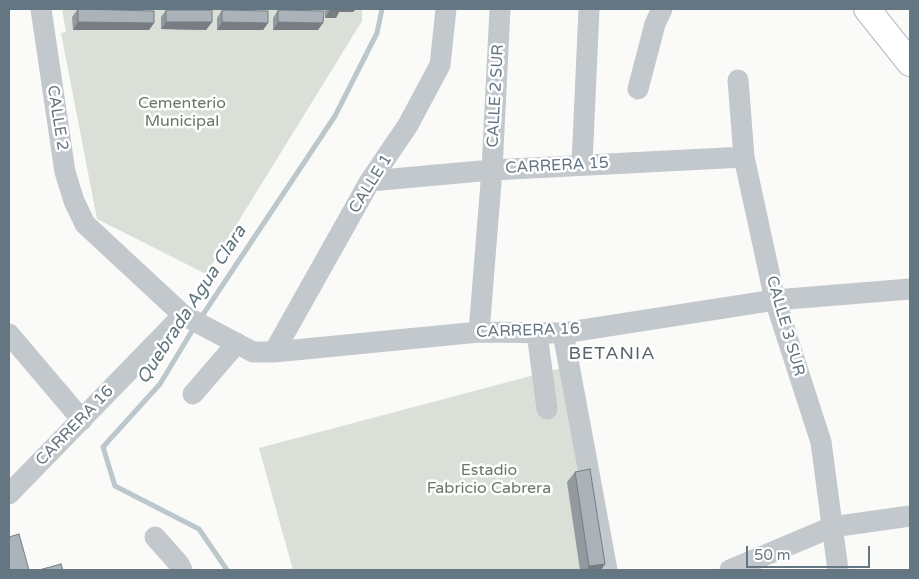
<!DOCTYPE html>
<style>
body{margin:0}
#map{position:relative;width:919px;height:579px;overflow:hidden;background:#fafaf8;font-family:"Varela Round",sans-serif}
canvas{display:block}
.frame{position:absolute;inset:0;border:10px solid #657683;pointer-events:none}
.scale{position:absolute;left:746px;top:546px;width:124px;height:22px;box-sizing:border-box;border:2px solid #657683;border-top:0;padding-left:6px;font-size:15px;line-height:18px;white-space:nowrap;color:#657683;-webkit-text-stroke:4px #fff;paint-order:stroke}
</style>
<div id="map">
<canvas width="919" height="579"></canvas>
<div class="frame"></div>
<div class="scale">50 m</div>
</div>
<script>
const c = document.querySelector('canvas').getContext('2d');
c.lineJoin = 'round';
function fillPath(path, color) { c.fillStyle = color; c.fill(path, 'evenodd'); }
const toPath = rows => new Path2D(rows.map(r => 'M' + r).join(''));
function stroke(path, color, width, dash) { c.strokeStyle = color; c.lineWidth = width; c.lineCap = dash ? 'butt' : 'round'; c.setLineDash(dash || []); c.stroke(path); }
function label(font, color, halo, rows, align = 'center') {
  c.font = font + ' "Varela Round",sans-serif'; c.lineWidth = 5; c.setLineDash([]); c.textBaseline = 'middle'; c.strokeStyle = halo; c.fillStyle = color; for (const [text, x, y, turn = 0] of rows) {
    c.save(); c.translate(x, y); c.rotate((+turn || 0) * Math.PI / 180); c.textAlign = isNaN(turn) ? turn : align; if (halo) c.strokeText(text, 0, 0); c.fillText(text, 0, 0); c.restore();
  }
}
const green = toPath([
 [62,9,362,9,362,21,206,274,97,219,61,33,66,32],
 [561,368,597,570,293,570,259,448]
]);
const stream = toPath([
 [200,319,335,116,377,33,382,9],
 [195,326,160,384,103,447,115,486,199,529,227,570]
]);
const minor = toPath([
 [41,9,65,172,74,201,85,224,183,315,253,352,274,352,479,332,563,333,775,300,910,289],
 [738,80,744,157,775,300,821,442,838,570],
 [638,89,655,24,662,9],
 [582,164,589,9],
 [370,181,492,170,744,157],
 [479,332,492,170,500,9],
 [537,333,547,409],
 [563,333,607,570],
 [9,334,82,420],
 [274,352,370,181,408,125,440,65,446,9],
 [193,394,237,343],
 [9,494,183,315],
 [155,537,179,564,182,570],
 [730,570,832,527,910,516]
]);
const major = toPath([
 [867,9,910,63]
]);
const wall = toPath([
 [78,9,154,23,149,30,73,30,72,17],
 [325,9,356,9,353,12,339,12,336,18,325,18],
 [166,10,212,22,206,30,161,29,161,17],
 [222,10,268,23,263,30,217,30,217,18],
 [278,10,318,30,273,30,273,18],
 [575,472,605,564,601,570,580,570,567,482]
]);
const shadedWall = toPath([
 [338,9,356,9,353,12,339,12,336,18,325,18,330,10],
 [78,22,154,23,149,30,73,30],
 [166,22,212,22,206,30,161,29],
 [222,22,268,23,263,30,217,30],
 [278,22,323,23,318,30,273,30],
 [605,564,601,570,586,570,589,566]
]);
const building = toPath([
 [78,9,154,11,154,23,78,22,78,9],
 [330,9,341,9,341,10,330,10,330,9],
 [166,10,212,10,212,22,166,22,166,10],
 [222,10,268,11,268,23,222,22,222,10],
 [278,10,324,11,323,23,278,22,278,10],
 [590,469,605,564,589,566,575,472,590,469],
 [19,534,29,570,9,570,9,537,19,534],
 [61,564,63,570,39,570,61,564]
]);
const streetNames = [
 ["CALLE 2 SUR",496,96,-87],
 ["CALLE 2",57,118,81],
 ["CARRERA 15",557,166,-3],
 ["CALLE 1",371,184,-58],
 ["CALLE 3 SUR",785,326,74],
 ["CARRERA 16",528,331,-2],
 ["CARRERA 16",75,426,-46]
];
const parkNames = [
 ["Cementerio",182,104],
 ["Municipal",182,122],
 ["Estadio",489,471],
 ["Fabricio Cabrera",489,489]
];
const waterNames = [
 ["Quebrada Agua Clara",192,305,-57]
];
const neighbourhoodNames = [
 ["BETANIA",612,354]
];
fillPath(green, '#dadfd7');
stroke(stream, '#bbc7cb', 5);
stroke(major, '#b5babe', 28);
stroke(minor, '#c3c8cc', 21);
stroke(major, '#fff', 26);
fillPath(wall, '#929a9f');
fillPath(shadedWall, '#777d82');
fillPath(building, '#aab3b9');
stroke(building, '#777d82', 1);
label('16px', '#657683', '#fff', streetNames);
label('16px', '#687a64', '#fff', parkNames);
label('italic 18px', '#60757c', '#fff', waterNames);
c.letterSpacing = '1px';
label('18px', '#57646e', '#fff', neighbourhoodNames);
c.letterSpacing = '0px';
</script>
